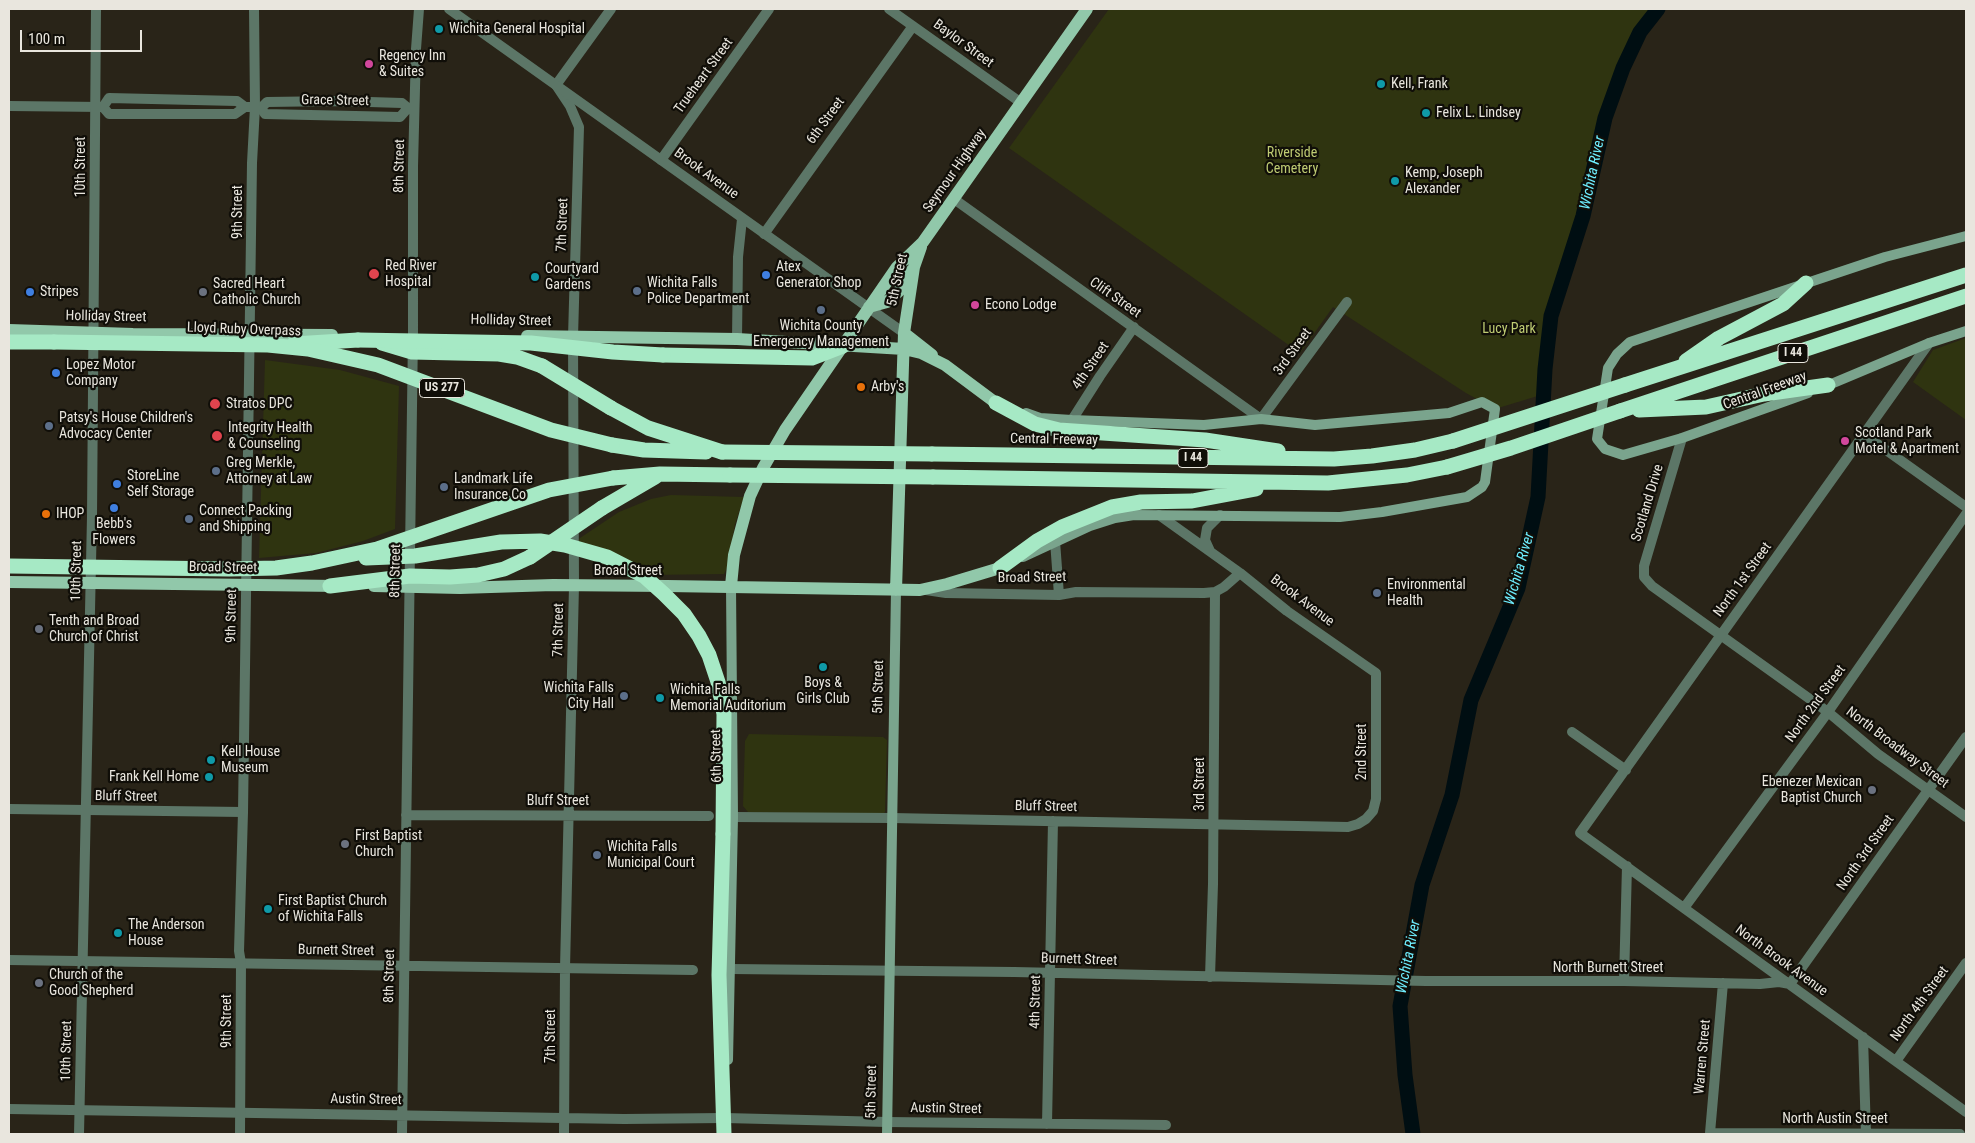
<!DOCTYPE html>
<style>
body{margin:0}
#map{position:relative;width:1975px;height:1143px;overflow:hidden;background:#292418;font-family:"Roboto Condensed",sans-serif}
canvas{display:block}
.frame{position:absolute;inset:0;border:10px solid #e9e6de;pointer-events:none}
.scale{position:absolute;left:20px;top:30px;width:122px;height:22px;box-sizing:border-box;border:2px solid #e9e6de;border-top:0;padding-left:6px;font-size:15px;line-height:18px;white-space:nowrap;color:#e9e6de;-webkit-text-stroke:4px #100e08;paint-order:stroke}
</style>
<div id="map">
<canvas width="1975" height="1143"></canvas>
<div class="frame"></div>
<div class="scale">100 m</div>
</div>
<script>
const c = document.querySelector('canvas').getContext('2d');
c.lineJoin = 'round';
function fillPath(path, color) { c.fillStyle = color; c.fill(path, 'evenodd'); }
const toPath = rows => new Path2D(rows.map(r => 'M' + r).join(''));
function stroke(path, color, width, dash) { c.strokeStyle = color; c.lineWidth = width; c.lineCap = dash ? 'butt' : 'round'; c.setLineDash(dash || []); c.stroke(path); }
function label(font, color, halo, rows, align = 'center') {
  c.font = font + ' "Roboto Condensed",sans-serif'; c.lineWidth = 4.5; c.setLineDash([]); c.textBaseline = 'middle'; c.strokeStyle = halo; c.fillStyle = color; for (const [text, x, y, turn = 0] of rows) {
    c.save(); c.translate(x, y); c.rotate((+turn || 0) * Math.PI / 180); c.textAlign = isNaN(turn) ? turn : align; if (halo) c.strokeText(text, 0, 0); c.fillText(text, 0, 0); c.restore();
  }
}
const green = toPath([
 [1109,9,1658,9,1640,32,1623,68,1605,118,1583,216,1551,316,1544,394,1495,409,1466,393,1333,307,1300,353,1009,148],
 [1966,338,1966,420,1913,382,1933,350],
 [265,360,340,370,399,386,395,529,363,541,316,553,259,558],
 [671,495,744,497,735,524,727,568,724,574,647,575,577,542,580,538,619,512,651,499],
 [749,734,883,737,887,740,885,812,882,815,748,812,743,806,745,741]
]);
const river = toPath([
 [1413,1134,1405,1075,1400,1006,1422,885,1452,795,1471,700,1518,588,1538,497,1545,369,1551,316,1583,216,1605,118,1623,68,1640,32,1658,9]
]);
const minor = toPath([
 [889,9,1020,102],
 [9,106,103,107,109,114,235,114,245,107,255,107,261,108,265,114,400,117,408,108],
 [103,107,109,98,237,101,245,107],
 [261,108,267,102,337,101,402,103,408,108,413,108],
 [661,160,769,9],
 [954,199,1261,419,1347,302],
 [764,234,913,26],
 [737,339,738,257,742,219],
 [1929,343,1580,833,1966,1112],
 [1072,420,1100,376,1134,327],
 [1865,435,1966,507],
 [1682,438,1644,566,1644,577,1652,586,1828,712,1878,754,1966,817],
 [1055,541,1059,595],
 [1210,551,1205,540,1207,528,1220,515],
 [926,590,946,593,1059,595,1076,592,1204,593,1215,592,1224,587,1240,573],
 [1572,732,1626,770],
 [9,809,243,812],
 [406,815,709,816],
 [733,817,892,818,1348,827,1358,824,1366,819,1373,811,1376,799,1376,673,1287,611,1240,573,1159,515],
 [1684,908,1828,712,1966,514],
 [9,960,693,970],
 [731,969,1014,972,1426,981,1624,981,1760,984,1779,982,1790,984,1966,737],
 [1210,977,1213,884,1215,592],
 [1624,981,1627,866],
 [1723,983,1710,1133,1960,1134],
 [1863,1037,1866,1134],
 [1896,1061,1966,963],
 [9,1109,624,1119,724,1118],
 [725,1118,887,1122,1166,1125],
 [1047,1124,1053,821],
 [402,1134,413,334,413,166,416,49,419,9],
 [564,1134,565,968,574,586,573,337,579,127,570,106,556,85,611,9]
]);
const tertiary = toPath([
 [449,9,904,333],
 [79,1134,92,516,96,9],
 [240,1134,241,963,239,951,243,812,252,163,255,107,254,9]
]);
const secondary = toPath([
 [1824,387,1929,343,1966,331],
 [1808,393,1682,438,1623,455,1605,449,1597,439,1608,368,1617,354,1630,342,1885,257,1966,236],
 [1023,557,1090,526,1115,518,1134,515,1340,517,1382,512,1467,497,1482,487,1485,482,1495,409,1482,402,1449,413,1315,425,1261,419,1204,425,1072,420,1040,418,1026,413],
 [728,1060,733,817,731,586],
 [887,1134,896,590]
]);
const primary = toPath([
 [869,307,887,302,899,291,911,271],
 [9,330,133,334,332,335],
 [904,333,932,355],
 [527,336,737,339,904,349,921,353,945,365,996,403],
 [9,582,339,586],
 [374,586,460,588,553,585,667,586,920,590,947,584,1000,568],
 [731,586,734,555,750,496,763,468,785,430,897,267,923,242,1087,9],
 [896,590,904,333,914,267,921,247]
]);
const motorway = toPath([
 [9,342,54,342],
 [382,343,412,352,499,354,517,357,542,366],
 [294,344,358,340],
 [663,355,812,358,843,346],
 [1686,361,1719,338,1783,304,1806,283],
 [1625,385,1966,275],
 [996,403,1035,424,1059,430,1205,440,1278,451],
 [611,408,648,428,722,452],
 [1639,410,1706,407,1764,394,1828,385],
 [1620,411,1966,296],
 [612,445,644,450,706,452],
 [932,454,1334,459,1372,456,1415,450,1453,441],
 [933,477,1328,483,1407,475,1447,467],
 [613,478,660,474,730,475],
 [602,508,655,477],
 [1000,568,1037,541,1062,527,1112,507,1141,502,1192,501,1256,489],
 [330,586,410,576,450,577,478,575,504,569,530,557],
 [723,834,719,975,724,1134]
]);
const motorwayBridge = toPath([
 [358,340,531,343,613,352,663,355],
 [54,342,268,345,308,349,378,365,551,430,612,445],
 [542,366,611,408],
 [1453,441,1625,385],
 [722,452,932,454],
 [1447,467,1511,448,1620,411],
 [730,475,933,477],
 [530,557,602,508],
 [366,558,415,556,501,542,540,541,565,545,607,557,644,576,664,594,684,614,699,636,709,655,718,682,724,714,723,834],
 [9,566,229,569,276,568,312,563,377,549,549,490,613,478]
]);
const markers = [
 [439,29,5,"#0f9aa8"],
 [369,64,5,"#d1479c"],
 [1381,84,5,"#0f9aa8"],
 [1426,113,5,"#0f9aa8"],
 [1395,181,5,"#0f9aa8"],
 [374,274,6,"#e0444e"],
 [766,275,5,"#3f7fe0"],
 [535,277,5,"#0f9aa8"],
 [637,291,5,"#5c6f8a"],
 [30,292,5,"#3f7fe0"],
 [203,292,5,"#6b7280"],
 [975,305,5,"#d1479c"],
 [821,310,5,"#5c6f8a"],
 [56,373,5,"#3f7fe0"],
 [861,387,5,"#e8710a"],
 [215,404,6,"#e0444e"],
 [49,426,5,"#5c6f8a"],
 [217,436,6,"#e0444e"],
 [1845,441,5,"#d1479c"],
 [216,471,5,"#5c6f8a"],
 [117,484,5,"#3f7fe0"],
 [444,487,5,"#5c6f8a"],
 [114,508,5,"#3f7fe0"],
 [46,514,5,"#e8710a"],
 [189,519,5,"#5c6f8a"],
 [1377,593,5,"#5c6f8a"],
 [39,629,5,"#6b7280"],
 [823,667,5,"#0f9aa8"],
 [624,696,5,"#5c6f8a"],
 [660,698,5,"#0f9aa8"],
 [211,760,5,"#0f9aa8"],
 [209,777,5,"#0f9aa8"],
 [1872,790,5,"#6b7280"],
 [345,844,5,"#6b7280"],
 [597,855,5,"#5c6f8a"],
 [268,909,5,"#0f9aa8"],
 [118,933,5,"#0f9aa8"],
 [39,983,5,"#6b7280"]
];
const shields = [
 [1793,353,30],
 [442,388,45],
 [1193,458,30]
];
const shieldNames = [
 ["I 44",1793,353],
 ["US 277",442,388],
 ["I 44",1193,458]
];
const poiNames = [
 ["Wichita General Hospital",449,29],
 ["Regency Inn",379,56],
 ["& Suites",379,72],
 ["Kell, Frank",1391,84],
 ["Felix L. Lindsey",1436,113],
 ["Kemp, Joseph",1405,173],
 ["Alexander",1405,189],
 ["Red River",385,266],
 ["Hospital",385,282],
 ["Atex",776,267],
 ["Generator Shop",776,283],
 ["Courtyard",545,269],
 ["Gardens",545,285],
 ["Wichita Falls",647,283],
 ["Police Department",647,299],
 ["Sacred Heart",213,284],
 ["Catholic Church",213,300],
 ["Stripes",40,292],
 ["Econo Lodge",985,305],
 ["Wichita County",821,326,"center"],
 ["Emergency Management",821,342,"center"],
 ["Lopez Motor",66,365],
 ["Company",66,381],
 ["Arby's",871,387],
 ["Stratos DPC",226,404],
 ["Patsy's House Children's",59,418],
 ["Advocacy Center",59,434],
 ["Integrity Health",228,428],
 ["& Counseling",228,444],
 ["Scotland Park",1855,433],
 ["Motel & Apartment",1855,449],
 ["Greg Merkle,",226,463],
 ["Attorney at Law",226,479],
 ["StoreLine",127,476],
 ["Self Storage",127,492],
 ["Landmark Life",454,479],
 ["Insurance Co",454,495],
 ["Connect Packing",199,511],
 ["and Shipping",199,527],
 ["IHOP",56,514],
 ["Bebb's",114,524,"center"],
 ["Flowers",114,540,"center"],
 ["Environmental",1387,585],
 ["Health",1387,601],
 ["Tenth and Broad",49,621],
 ["Church of Christ",49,637],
 ["Boys &",823,683,"center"],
 ["Girls Club",823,699,"center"],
 ["Wichita Falls",614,688,"right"],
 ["City Hall",614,704,"right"],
 ["Wichita Falls",670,690],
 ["Memorial Auditorium",670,706],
 ["Kell House",221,752],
 ["Museum",221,768],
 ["Frank Kell Home",199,777,"right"],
 ["Ebenezer Mexican",1862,782,"right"],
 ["Baptist Church",1862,798,"right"],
 ["First Baptist",355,836],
 ["Church",355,852],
 ["Wichita Falls",607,847],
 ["Municipal Court",607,863],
 ["First Baptist Church",278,901],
 ["of Wichita Falls",278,917],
 ["The Anderson",128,925],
 ["House",128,941],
 ["Church of the",49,975],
 ["Good Shepherd",49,991]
];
const streetNames = [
 ["Baylor Street",963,44,36],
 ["Trueheart Street",704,76,-54],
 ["Grace Street",335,101,1],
 ["6th Street",826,121,-54],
 ["8th Street",400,166,-89],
 ["10th Street",81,167,-90],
 ["Seymour Highway",955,171,-55],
 ["Brook Avenue",706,174,36],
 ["9th Street",238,212,-90],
 ["7th Street",563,225,-88],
 ["5th Street",898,280,-78],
 ["Clift Street",1115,298,35],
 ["Holliday Street",106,317,1],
 ["Holliday Street",511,321,1],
 ["Lloyd Ruby Overpass",244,330,2],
 ["3rd Street",1293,352,-54],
 ["4th Street",1091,366,-56],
 ["Central Freeway",1765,391,-20],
 ["Central Freeway",1054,440,1],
 ["Scotland Drive",1648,503,-73],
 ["Broad Street",223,568,1],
 ["10th Street",77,571,-89],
 ["8th Street",396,571,-89],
 ["Broad Street",628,571],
 ["Broad Street",1032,578,-1],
 ["North 1st Street",1743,580,-54],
 ["Brook Avenue",1302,601,37],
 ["9th Street",232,616,-89],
 ["7th Street",559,630,-89],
 ["5th Street",879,687,-89],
 ["North 2nd Street",1816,704,-54],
 ["North Broadway Street",1897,748,37],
 ["2nd Street",1362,752,-90],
 ["6th Street",717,756,-91],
 ["3rd Street",1200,784,-90],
 ["Bluff Street",126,797,1],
 ["Bluff Street",558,801],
 ["Bluff Street",1046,807,1],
 ["North 3rd Street",1866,853,-55],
 ["Burnett Street",336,951,1],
 ["Burnett Street",1079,960,2],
 ["North Brook Avenue",1781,961,36],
 ["North Burnett Street",1608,968],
 ["8th Street",390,976,-89],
 ["4th Street",1036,1002,-89],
 ["North 4th Street",1920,1004,-54],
 ["9th Street",227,1021,-90],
 ["7th Street",551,1036,-90],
 ["10th Street",67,1051,-89],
 ["Warren Street",1703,1057,-85],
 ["5th Street",872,1092,-89],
 ["Austin Street",366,1100,1],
 ["Austin Street",946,1109,1],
 ["North Austin Street",1835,1119]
];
const parkNames = [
 ["Riverside",1292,153],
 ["Cemetery",1292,169],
 ["Lucy Park",1509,329]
];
const waterNames = [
 ["Wichita River",1593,173,-78],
 ["Wichita River",1520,569,-74],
 ["Wichita River",1409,957,-79]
];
fillPath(green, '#2f3410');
stroke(river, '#000e12', 15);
stroke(minor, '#5c7667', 10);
stroke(tertiary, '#5c7667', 10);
stroke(secondary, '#7aa48d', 10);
stroke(primary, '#91c8aa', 12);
stroke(motorway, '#a6e9c5', 15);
stroke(motorwayBridge, '#a6e9c5', 15);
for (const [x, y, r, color] of markers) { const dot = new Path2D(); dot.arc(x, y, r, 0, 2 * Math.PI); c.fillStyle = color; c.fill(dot); stroke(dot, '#100e08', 2); }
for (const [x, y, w] of shields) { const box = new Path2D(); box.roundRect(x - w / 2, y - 9.5, w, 19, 4); c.fillStyle = '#100e08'; c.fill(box); stroke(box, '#e9e6de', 1); }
label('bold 12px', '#e9e6de', null, shieldNames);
label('14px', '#e9e6de', '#100e08', poiNames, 'left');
label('14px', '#e9e6de', '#100e08', streetNames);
label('14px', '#bfcc73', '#100e08', parkNames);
label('italic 15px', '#6eedfe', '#100e08', waterNames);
</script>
